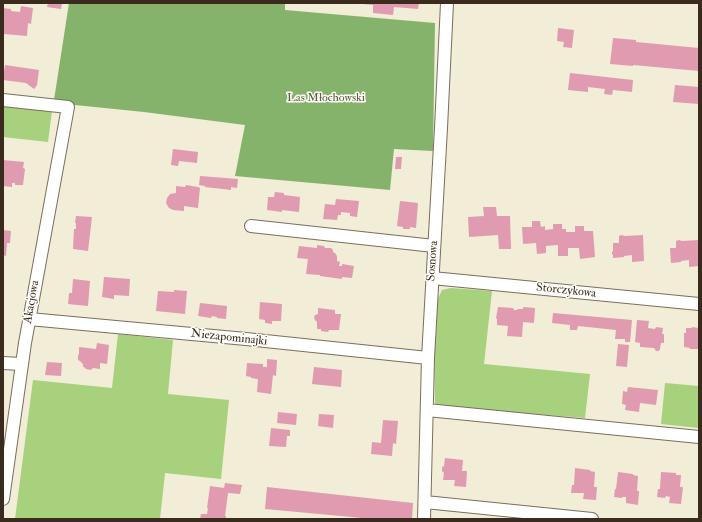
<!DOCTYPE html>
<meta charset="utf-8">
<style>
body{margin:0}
#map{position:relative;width:702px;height:522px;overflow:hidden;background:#f1edd6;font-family:"IM FELL Double Pica",serif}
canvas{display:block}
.frame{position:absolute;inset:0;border:4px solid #3b2a1e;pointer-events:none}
</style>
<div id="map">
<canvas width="702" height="522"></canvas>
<div class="frame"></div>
</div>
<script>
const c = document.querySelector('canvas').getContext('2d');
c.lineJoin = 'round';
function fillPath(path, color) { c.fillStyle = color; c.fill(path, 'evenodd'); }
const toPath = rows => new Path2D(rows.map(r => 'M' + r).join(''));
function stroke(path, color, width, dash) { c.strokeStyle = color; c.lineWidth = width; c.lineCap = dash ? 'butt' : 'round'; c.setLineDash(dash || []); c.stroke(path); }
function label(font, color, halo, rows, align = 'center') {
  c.font = font + ' "IM FELL Double Pica",serif'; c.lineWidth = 3; c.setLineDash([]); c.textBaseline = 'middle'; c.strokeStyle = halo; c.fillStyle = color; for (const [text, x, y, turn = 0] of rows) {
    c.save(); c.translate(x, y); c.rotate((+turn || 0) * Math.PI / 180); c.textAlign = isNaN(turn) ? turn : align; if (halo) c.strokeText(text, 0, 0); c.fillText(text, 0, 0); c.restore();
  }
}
const green = toPath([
 [3,105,52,111,48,142,3,137],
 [451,288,492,291,484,364,590,374,585,418,435,406,434,344,436,303,442,290],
 [118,334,173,340,168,394,229,400,221,479,165,473,160,519,15,519,33,380,112,388],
 [665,383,699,386,699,428,661,424]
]);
const forest = toPath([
 [69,3,285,3,285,10,435,23,433,151,394,149,390,190,235,176,245,125,144,112,75,105,54,100]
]);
const building = toPath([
 [48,3,62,3,61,9,47,7],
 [363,3,419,3,418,9,394,7,393,15,373,13,373,5,363,4],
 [21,6,33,8,31,24,28,23,27,36,4,34,4,38,3,38,3,8,11,9,11,11,20,12],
 [558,28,574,30,572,48,563,47,564,42,557,41],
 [613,38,636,40,636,42,699,48,699,71,633,65,633,66,610,64],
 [5,65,39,70,37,85,34,89,26,83,3,80],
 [570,73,633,80,632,92,613,90,612,95,604,94,605,89,588,87,588,92,568,90],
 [675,85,699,87,699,104,673,102],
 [173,149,198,152,197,163,179,161,178,166,171,165],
 [396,157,402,157,401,169,395,169],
 [3,160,24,162,23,168,25,169,23,185,15,185,15,183,12,183,12,187,3,186],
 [200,176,238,179,237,188,231,187,231,190,205,187,205,186,199,185],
 [186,185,198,187,200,188,198,208,184,206,184,211,173,210,169,208,166,203,167,198,170,194,176,193,176,186,185,187],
 [275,192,284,193,284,195,300,197,299,212,282,210,282,212,267,210,268,197,274,197],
 [336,199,359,201,357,217,350,216,350,213,341,212,341,215,338,215,337,220,323,219,325,204,335,205],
 [400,201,418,203,416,228,410,227,410,229,403,229,403,227,397,226],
 [483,207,496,207,497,216,510,216,511,249,499,249,498,235,469,237,468,217,484,216],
 [76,216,92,217,88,251,73,249,74,229,76,229,76,223,75,223],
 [532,221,540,221,541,227,545,226,545,230,553,229,553,224,562,224,562,229,566,229,566,232,575,232,575,226,584,226,584,231,593,231,595,257,580,259,579,248,568,248,568,256,558,256,558,245,546,246,546,253,537,254,536,243,523,244,522,227,532,227],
 [3,230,11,231,10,243,7,243,6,256,3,255],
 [621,235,625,236,643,235,644,261,632,262,632,255,624,256,624,257,613,258,613,255,612,254,612,252,613,251,613,243,619,243,619,236],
 [679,240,682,241,699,240,699,266,689,267,689,260,681,261,681,262,671,263,670,248,676,248,676,241],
 [317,245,324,246,325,248,331,248,333,250,333,252,335,253,337,256,337,261,340,262,339,266,342,266,342,264,354,266,352,278,342,277,342,279,320,276,320,275,306,274,308,259,297,258,299,246,317,248],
 [104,277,130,279,129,296,114,295,114,299,102,297],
 [73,279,90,281,88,306,68,304,69,293,72,293],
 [174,290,187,291,185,314,156,311,158,291,174,292],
 [260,302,282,304,281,321,272,321,272,324,265,323,265,320,259,319],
 [200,303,227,306,226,319,217,318,217,317,212,316,211,318,198,316],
 [498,307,513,308,514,310,517,310,518,309,523,309,523,307,535,308,534,323,523,322,522,337,507,336,508,326,497,325,497,319,496,318],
 [318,308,335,310,335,314,341,314,339,330,329,330,328,332,321,331,321,329,317,329,317,322,315,320,314,318,315,315,318,314],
 [553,313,632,320,630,342,625,342,625,339,615,339,616,330,578,326,577,330,570,330,570,325,552,323],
 [637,320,649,321,648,328,655,329,656,327,663,328,662,334,664,334,664,343,661,343,660,349,659,351,656,351,654,348,640,347,640,343,635,342],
 [692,327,699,328,699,348,698,348,698,349,690,349,690,348,684,347,684,333,686,333,686,328,692,328],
 [97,343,109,345,107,364,100,363,100,369,93,368,91,370,86,369,84,367,83,367,83,364,80,361,78,360,78,355,79,354,79,347,96,349],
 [618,344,629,345,627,367,616,366],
 [267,359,277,360,276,376,273,375,271,394,257,392,258,379,251,378,251,377,246,376,247,363,263,364,263,367,267,367],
 [47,362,62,363,61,376,45,375],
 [314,367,342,370,341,387,312,384],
 [628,387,658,390,656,405,640,403,639,412,625,410,626,405,622,404,623,391,627,392],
 [278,412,297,414,296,425,277,423],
 [319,414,334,415,333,428,318,426],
 [383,420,398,421,396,444,393,443,392,456,371,454,372,442,381,443],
 [271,428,290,430,290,436,287,436,286,447,269,446],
 [445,458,463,460,462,471,467,471,466,487,454,486,455,480,443,480,444,473,442,471,442,467,444,466],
 [575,468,590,470,590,471,595,472,594,487,597,487,596,500,583,499,584,493,571,493,572,485,574,485],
 [618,472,633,474,633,475,638,476,637,491,639,491,638,505,626,503,626,497,623,497,621,498,614,497,615,489,616,489],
 [661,472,676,473,676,475,681,475,680,487,683,487,681,504,669,503,670,497,666,496,665,498,657,497,658,489,660,489],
 [225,483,242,485,240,494,228,493,225,516,226,516,226,519,200,519,201,514,207,514,208,508,207,508,210,486,224,488],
 [267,487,413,503,412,519,373,519,265,509]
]);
const minor = toPath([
 [3,100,68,107,25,343,3,499],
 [251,226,434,246],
 [432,278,699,304],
 [29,319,246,339,428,358],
 [3,363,21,364],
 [427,410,699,437],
 [425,502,592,519],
 [424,519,428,358,441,128,447,3]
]);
const parkNames = [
 ["Las Młochowski",326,98]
];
const streetNames = [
 ["Sosnowa",433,261,-86],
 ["Storczykowa",566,291,6],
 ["Akacjowa",32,302,-80],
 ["Niezapominajki",229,338,6]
];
fillPath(green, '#a7d17d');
fillPath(forest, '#85b36c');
fillPath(building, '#e09bb0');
stroke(minor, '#7b6e5e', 14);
stroke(minor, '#fff', 12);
label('12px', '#5b5c3a', '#fdfcf7', parkNames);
label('12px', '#3b2a1e', '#fdfcf7', streetNames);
</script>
